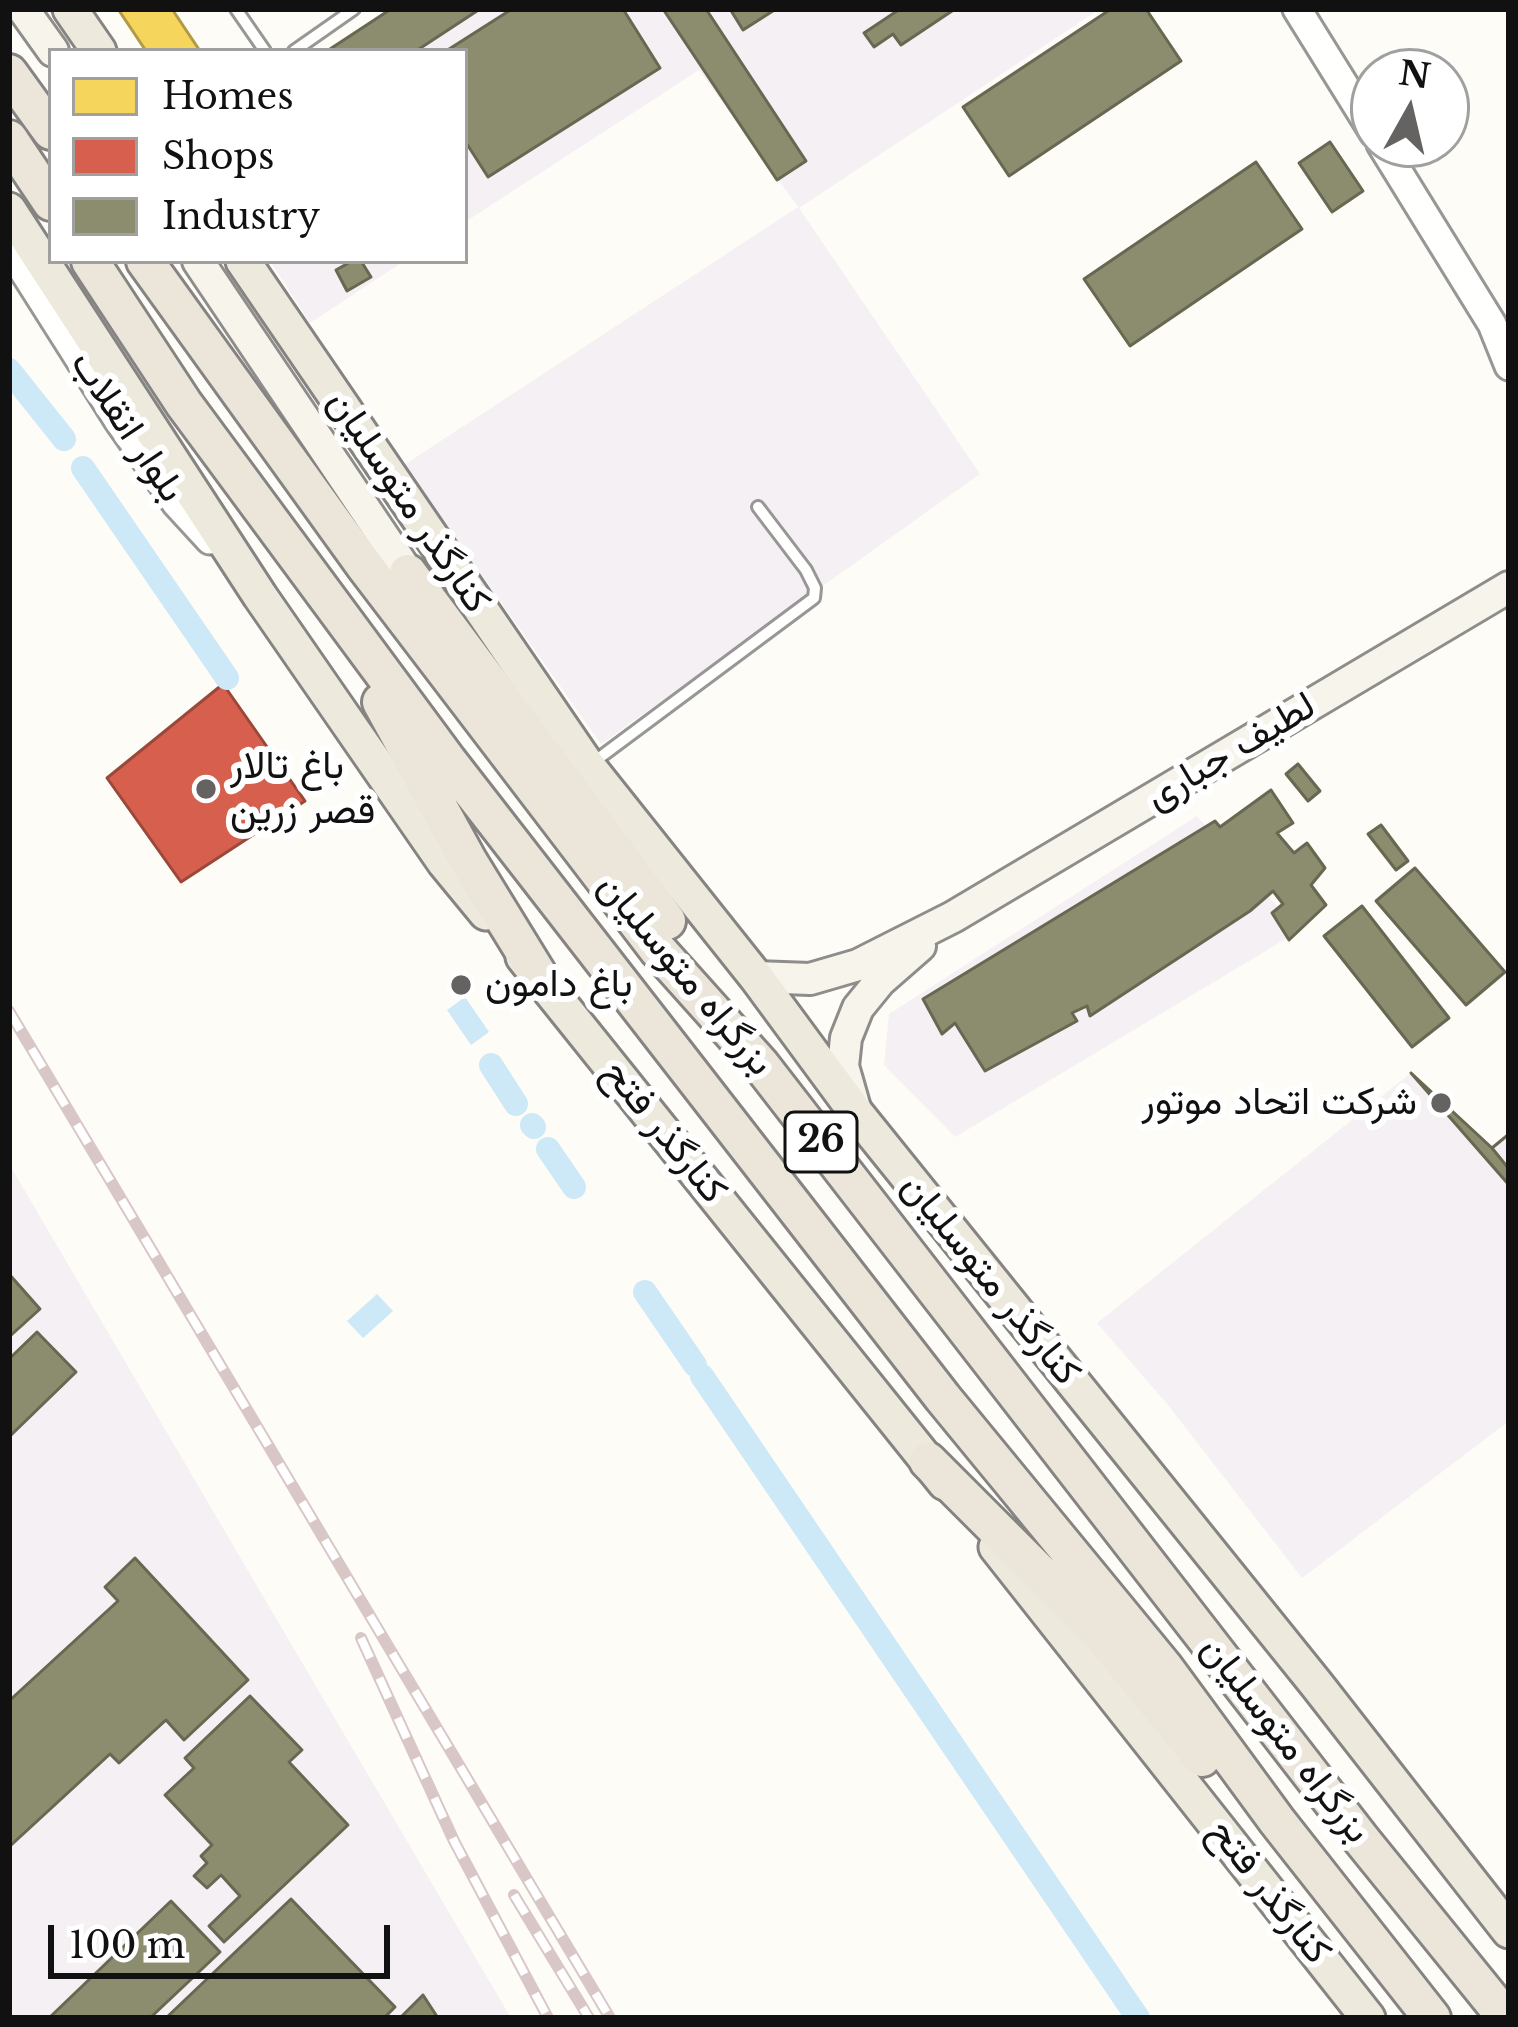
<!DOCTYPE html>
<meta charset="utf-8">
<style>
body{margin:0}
#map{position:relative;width:1518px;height:2027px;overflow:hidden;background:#fdfcf7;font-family:"Libre Baskerville",serif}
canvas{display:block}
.frame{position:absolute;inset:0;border:12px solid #111;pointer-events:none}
.legend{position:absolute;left:48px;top:48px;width:420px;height:216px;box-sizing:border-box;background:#fff;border:3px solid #a0a0a0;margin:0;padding:15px 21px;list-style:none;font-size:36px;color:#111}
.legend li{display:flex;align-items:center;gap:24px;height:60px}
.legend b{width:60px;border:3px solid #a0a0a0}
.north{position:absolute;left:1350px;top:48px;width:120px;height:120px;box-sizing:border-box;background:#fff;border:3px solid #a0a0a0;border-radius:50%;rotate:8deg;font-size:33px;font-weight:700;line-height:48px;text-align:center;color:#111}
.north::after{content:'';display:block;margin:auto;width:42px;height:54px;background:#646362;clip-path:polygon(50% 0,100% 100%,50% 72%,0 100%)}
.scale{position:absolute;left:48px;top:1925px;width:342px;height:54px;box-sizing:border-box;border:6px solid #111;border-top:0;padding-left:15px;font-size:36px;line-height:42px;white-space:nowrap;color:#111;-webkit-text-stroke:9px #fff;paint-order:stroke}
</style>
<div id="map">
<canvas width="1518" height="2027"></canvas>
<div class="frame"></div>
<ul class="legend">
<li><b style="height:33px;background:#f6d55c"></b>Homes</li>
<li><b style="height:33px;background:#d6604d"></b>Shops</li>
<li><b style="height:33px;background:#8c8c6e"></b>Industry</li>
</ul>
<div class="north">N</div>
<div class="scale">100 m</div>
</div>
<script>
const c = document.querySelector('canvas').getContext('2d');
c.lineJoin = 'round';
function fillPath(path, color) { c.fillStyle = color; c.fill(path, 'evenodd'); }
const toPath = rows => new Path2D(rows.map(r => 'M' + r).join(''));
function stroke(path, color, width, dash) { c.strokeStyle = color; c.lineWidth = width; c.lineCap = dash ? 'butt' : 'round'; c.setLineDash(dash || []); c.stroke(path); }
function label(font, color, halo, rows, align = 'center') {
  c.font = font + ' "Libre Baskerville",Vazirmatn,serif'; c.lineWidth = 12; c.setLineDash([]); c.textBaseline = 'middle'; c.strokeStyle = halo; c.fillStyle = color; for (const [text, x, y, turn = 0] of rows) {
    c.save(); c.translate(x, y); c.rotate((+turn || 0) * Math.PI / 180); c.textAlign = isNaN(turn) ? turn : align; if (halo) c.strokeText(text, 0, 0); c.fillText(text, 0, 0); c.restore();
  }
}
const industrial = toPath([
 [477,9,1100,9,799,208,980,474,601,744,404,465,798,207,699,70,465,222,465,51,412,51],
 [270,261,404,261,310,323],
 [1197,816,1299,931,955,1137,884,1065,889,1014],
 [1411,1073,1492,1148,1509,1134,1509,1421,1302,1578,1168,1405,1097,1323],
 [9,1164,511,2018,9,2018]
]);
const water = toPath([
 [465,997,489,1032,471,1045,447,1010],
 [377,1294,393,1311,363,1338,347,1321]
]);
const homes = toPath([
 [118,9,172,9,200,51,146,51,118,9]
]);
const shops = toPath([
 [223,684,305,801,181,882,107,778,223,684]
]);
const industry = toPath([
 [391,9,480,9,416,51,327,51,391,9],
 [512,9,623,9,660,68,488,177,465,141,465,51,446,51,512,9],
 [663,9,706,9,806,161,777,180,663,9],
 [730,9,776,9,743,30,730,9],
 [900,9,955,9,901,45,893,34,874,47,864,33,900,9],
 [1111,9,1146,9,1181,61,1009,176,963,107,1111,9],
 [1330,142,1363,191,1332,212,1299,163,1330,142],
 [1256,162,1302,229,1130,346,1084,279,1256,162],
 [352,261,361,261,371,277,347,291,336,270,352,261],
 [1298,764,1320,791,1308,801,1286,774,1298,764],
 [1271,790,1293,823,1277,833,1294,853,1307,843,1325,868,1311,885,1326,905,1289,940,1272,913,1283,904,1273,891,1250,911,1090,1016,1087,1006,1072,1013,1077,1021,985,1071,955,1023,942,1034,923,999,1215,821,1220,827,1271,790],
 [1381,825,1408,861,1396,870,1368,834,1381,825],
 [1415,868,1505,972,1466,1005,1376,901,1415,868],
 [1362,906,1449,1018,1412,1047,1324,936,1362,906],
 [1411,1073,1492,1148,1509,1134,1509,1185,1411,1073],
 [1509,1134,1509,1169,1492,1148,1509,1134],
 [9,1274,40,1309,9,1337,9,1274],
 [37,1332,76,1372,9,1437,9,1359,37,1332],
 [135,1558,248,1680,184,1740,166,1720,119,1763,110,1754,9,1847,9,1701,118,1601,105,1587,135,1558],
 [250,1696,302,1750,289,1762,348,1825,224,1942,209,1926,240,1896,221,1875,207,1888,194,1876,207,1863,201,1856,212,1845,165,1795,194,1768,185,1758,250,1696],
 [291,1899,395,2007,384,2018,166,2018,291,1899],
 [171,1901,220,1952,150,2018,49,2018,171,1901],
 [423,1995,438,2018,400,2018,423,1995]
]);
const canal = toPath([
 [9,370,64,439],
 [83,468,227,678],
 [491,1065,516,1104],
 [532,1125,534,1127],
 [548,1149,574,1187],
 [645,1292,695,1365],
 [702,1376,1138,2018]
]);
const service = toPath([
 [236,9,265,51],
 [294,51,354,9],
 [591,764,814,598,815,588,806,570,758,507]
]);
const tertiary = toPath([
 [1297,9,1374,133],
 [1381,144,1492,324,1509,366],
 [9,248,118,420,176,503,210,540]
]);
const secondary = toPath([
 [23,9,53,51],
 [198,261,408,573],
 [756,977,810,979,858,965,953,917,1509,587],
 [855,1108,843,1066,846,1038,858,1008,880,981,920,946]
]);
const primary = toPath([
 [70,9,99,51],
 [9,210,260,596,444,862,486,913],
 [243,261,588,766,756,977,857,1114,1317,1685,1509,1931],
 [523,957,945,1483],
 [996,1547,1368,2018]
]);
const trunk = toPath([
 [9,73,51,131],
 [9,139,51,202],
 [90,261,184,404,448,761,943,1398,1164,1667,1277,1821,1432,2018],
 [145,261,364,565,658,950,761,1065,1361,1839,1506,2018],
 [408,573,667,921],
 [381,702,469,862,539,976],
 [928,1461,1099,1632,1202,1758]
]);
const rail = toPath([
 [9,1011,610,2018],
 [361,1638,454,1841,548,2018],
 [514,1895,589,2018]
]);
const markers = [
 [206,789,12,"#646362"],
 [461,985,12,"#646362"],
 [1441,1103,12,"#646362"]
];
const shields = [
 [821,1142,72]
];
const shieldNames = [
 ["26",821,1142]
];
const streetNames = [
 ["بلوار انقلاب",127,427,56],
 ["کنارگذر متوسلیان",408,502,56],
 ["لطیف جباری",1231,752,-31],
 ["بزرگراه متوسلیان",685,975,50],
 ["کنارگذر فتح",664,1132,51],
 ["کنارگذر متوسلیان",990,1280,51],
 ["بزرگراه متوسلیان",1285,1740,52],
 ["کنارگذر فتح",1269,1892,52]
];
const poiNames = [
 ["باغ تالار",230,767],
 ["قصر زرین",230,812],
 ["باغ دامون",485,985],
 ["شرکت اتحاد موتور",1417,1103,"right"]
];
fillPath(industrial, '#f5f0f3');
fillPath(water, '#cde8f7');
fillPath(homes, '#f6d55c');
stroke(homes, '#b19a46', 3);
fillPath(shops, '#d6604d');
stroke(shops, '#9b483b', 3);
fillPath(industry, '#8c8c6e');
stroke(industry, '#676752', 3);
stroke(canal, '#cde8f7', 24);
stroke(service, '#979795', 16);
stroke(tertiary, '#979795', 33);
stroke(secondary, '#8e8d8b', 36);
stroke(primary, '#858482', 39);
stroke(trunk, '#858482', 42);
stroke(service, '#fffffe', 10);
stroke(tertiary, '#fffffe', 27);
stroke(secondary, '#f6f4eb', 30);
stroke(primary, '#ede9dc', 33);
stroke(trunk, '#ece5da', 36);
stroke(rail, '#d9c6c7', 12);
stroke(rail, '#fff', 8, [22]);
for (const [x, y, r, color] of markers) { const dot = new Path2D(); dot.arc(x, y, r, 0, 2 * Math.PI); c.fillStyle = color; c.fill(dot); stroke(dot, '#fff', 4.5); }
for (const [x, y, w] of shields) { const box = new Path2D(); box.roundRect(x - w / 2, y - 30, w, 60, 9); c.fillStyle = '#fff'; c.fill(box); stroke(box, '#111', 3); }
label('bold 36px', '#111', null, shieldNames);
label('39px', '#111', '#fff', streetNames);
label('39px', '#111', '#fff', poiNames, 'left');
</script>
